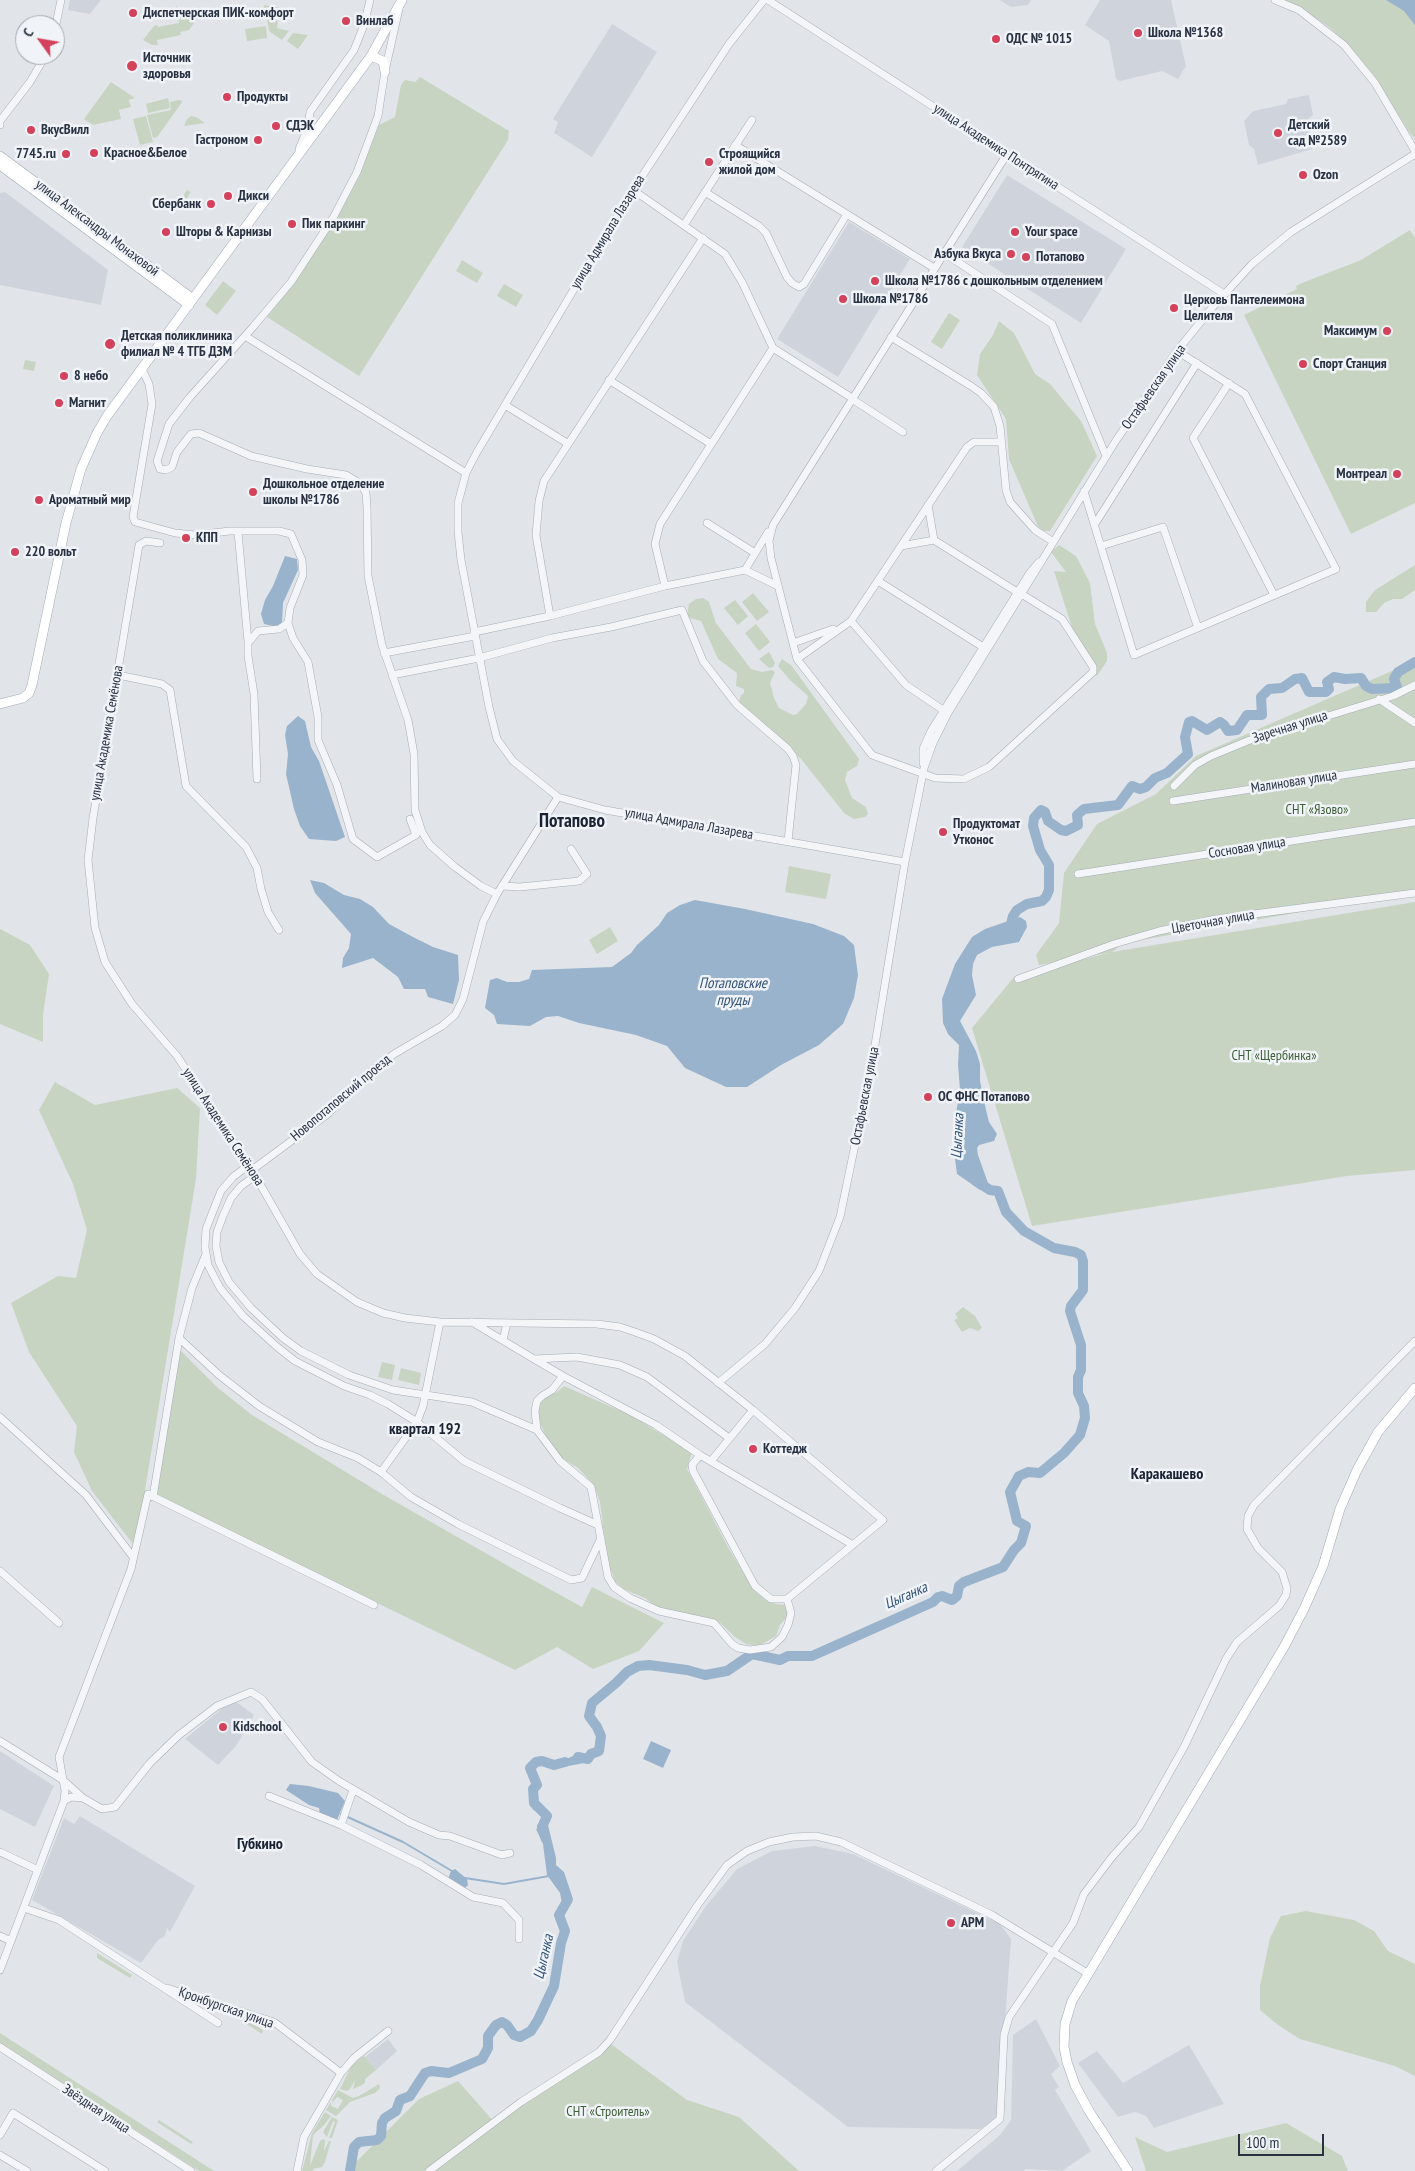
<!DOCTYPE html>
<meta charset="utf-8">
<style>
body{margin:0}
#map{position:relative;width:1415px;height:2171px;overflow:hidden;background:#e1e5ea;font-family:"PT Sans Narrow",sans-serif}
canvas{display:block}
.north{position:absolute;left:15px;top:15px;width:50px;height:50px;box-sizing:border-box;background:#f0f3f7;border:1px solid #a0a6af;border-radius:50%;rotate:302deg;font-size:14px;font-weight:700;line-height:20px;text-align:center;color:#283243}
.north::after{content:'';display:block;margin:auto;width:18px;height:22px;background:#d4415a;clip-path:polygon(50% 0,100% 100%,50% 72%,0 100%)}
.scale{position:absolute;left:1238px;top:2134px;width:86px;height:22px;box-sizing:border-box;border:2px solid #283243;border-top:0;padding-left:6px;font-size:15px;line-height:18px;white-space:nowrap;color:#283243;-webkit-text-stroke:4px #f0f3f7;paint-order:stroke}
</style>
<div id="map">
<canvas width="1415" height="2171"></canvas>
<div class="north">С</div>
<div class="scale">100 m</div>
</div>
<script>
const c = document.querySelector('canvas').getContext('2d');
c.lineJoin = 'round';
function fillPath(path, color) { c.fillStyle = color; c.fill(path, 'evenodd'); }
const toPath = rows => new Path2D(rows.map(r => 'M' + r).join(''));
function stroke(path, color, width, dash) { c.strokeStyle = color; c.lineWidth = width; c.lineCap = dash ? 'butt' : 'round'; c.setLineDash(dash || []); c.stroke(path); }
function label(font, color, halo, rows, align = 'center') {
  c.font = font + ' "PT Sans Narrow",sans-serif'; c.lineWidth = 5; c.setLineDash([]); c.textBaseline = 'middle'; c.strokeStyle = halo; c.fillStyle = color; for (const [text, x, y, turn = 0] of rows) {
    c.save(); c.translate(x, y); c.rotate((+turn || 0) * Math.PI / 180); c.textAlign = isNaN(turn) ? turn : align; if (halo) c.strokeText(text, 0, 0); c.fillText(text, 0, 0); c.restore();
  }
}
const built = toPath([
 [70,0,101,0,90,14,68,10],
 [1000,0,1034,0,1031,0,1028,5,1011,7],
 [1100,0,1171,0,1186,66,1178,79,1162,71,1120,81,1116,79,1109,41,1085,25],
 [612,24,657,52,592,157,554,133,558,122,553,119],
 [1309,95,1313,115,1307,120,1312,149,1258,165,1254,149,1249,145,1244,121,1253,111,1286,104,1288,99],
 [1007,175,1126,249,1081,323,962,247],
 [5,192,108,270,101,305,0,285,0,193],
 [849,222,910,259,838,377,777,339],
 [235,1701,254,1715,236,1746,218,1765,185,1739,226,1705],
 [0,1751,54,1786,35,1827,0,1809],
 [80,1816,195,1886,170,1932,167,1928,165,1936,158,1940,141,1963,32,1900,64,1818,74,1824],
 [815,1846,853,1854,1000,1924,1011,1939,998,2117,980,2129,848,2127,685,2002,677,1962,683,1941,706,1906,737,1869,772,1851],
 [1036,2019,1060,2066,1051,2074,1059,2087,1055,2090,1091,2151,1062,2171,1025,2169,1024,2171,957,2171,1000,2135,1011,2120,1013,2035],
 [388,2039,397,2051,376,2070,365,2057],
 [1189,2045,1224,2104,1154,2128,1146,2116,1135,2112,1118,2117,1078,2063,1097,2051,1123,2083]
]);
const green = toPath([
 [1282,0,1415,0,1415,138,1409,132,1374,75,1346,42,1329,27,1303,9],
 [264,5,281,8,279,18,262,15],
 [176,6,188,14,189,20,192,16,197,19,189,30,180,32,181,35,157,40,158,45,152,45,143,40,154,26,157,25,158,27,179,23],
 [267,19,278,21,277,28,289,31,282,40,269,31],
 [266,26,267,38,247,41,245,29],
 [293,33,308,35,298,49,287,41],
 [420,77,509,131,508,140,359,376,267,317,295,282,340,212,360,175,379,125,395,117,401,85,405,80,415,82],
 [111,82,135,98,129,100,131,107,119,110,121,119,93,125,84,119],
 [168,98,170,108,148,113,146,104],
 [178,100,183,101,157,137,153,138,147,115,171,110,170,102],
 [146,116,153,142,140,145,133,119],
 [191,116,196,117,205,123,184,126,187,119],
 [187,190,191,192,183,204,185,206,183,209,178,210,172,205,176,200,179,202],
 [1410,230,1415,238,1415,503,1351,534,1244,315,1297,289,1296,286,1302,283,1361,260],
 [462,260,483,273,477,283,456,271],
 [223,281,236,291,217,315,205,305],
 [504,284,523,295,516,307,497,296],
 [949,313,960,320,942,349,931,342],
 [999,321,1014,333,1035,374,1050,384,1081,421,1097,456,1050,531,1040,531,1009,459,1006,419,977,375,980,354,993,335],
 [25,360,36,362,34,371,23,369],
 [1059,545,1076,556,1090,583,1095,624,1107,653,1107,661,1097,676,1076,640,1054,571,1066,572,1051,552],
 [1415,565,1415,590,1402,599,1393,599,1384,603,1376,612,1366,612,1366,602,1375,590],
 [753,593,769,612,757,621,742,602],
 [703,598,709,602,716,623,751,669,762,672,772,670,775,672,770,683,774,698,779,708,793,715,797,714,806,704,808,696,790,680,778,666,782,659,791,665,859,759,857,766,847,772,845,780,852,798,866,807,868,814,865,817,854,819,844,813,801,759,739,702,741,695,744,693,744,689,736,686,737,673,718,659,701,621,690,618,687,615,689,604,696,599],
 [735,600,748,616,738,625,724,608],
 [756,624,770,642,759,651,745,633],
 [769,652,775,663,773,667,769,668,759,659],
 [1415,661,1415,892,1124,943,1112,952,1415,902,1415,1170,1347,1176,1032,1226,972,1028,1014,977,1108,953,1039,965,1036,955,1059,923,1064,873,1097,824,1156,794,1196,756],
 [789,866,831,874,826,899,785,892],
 [610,927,618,941,597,954,589,940],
 [0,929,30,945,49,974,43,1015,43,1042,0,1024],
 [55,1082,95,1105,177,1088,200,1108,196,1179,137,1539,133,1544,92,1491,74,1452,77,1426,29,1352,11,1303,58,1276,76,1278,87,1230,73,1184,39,1110],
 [963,1307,975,1316,982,1328,978,1331,970,1328,962,1332,954,1320,958,1318,955,1314],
 [180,1350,218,1388,252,1415,382,1494,524,1575,582,1607,592,1587,664,1623,639,1651,593,1669,557,1647,515,1670,155,1495],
 [382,1362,395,1365,392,1380,378,1377],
 [401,1368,421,1373,419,1385,398,1380],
 [564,1386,630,1415,692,1452,687,1469,729,1549,754,1590,764,1599,776,1604,787,1605,787,1617,780,1625,776,1636,759,1646,746,1644,735,1637,719,1622,697,1615,677,1615,656,1607,645,1598,623,1589,615,1581,607,1560,600,1502,594,1485,578,1468,563,1459,546,1436,537,1417,539,1404,546,1396,557,1392],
 [1306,1911,1354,1920,1374,1931,1388,1951,1415,1964,1415,2076,1395,2066,1300,2039,1278,2025,1260,2010,1260,1986,1270,1938,1281,1916],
 [97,1953,132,1975,130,1978,97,1958],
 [229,2010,263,2030,262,2034,228,2012],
 [0,2033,214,2171,199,2171,0,2043],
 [608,2042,687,2100,739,2117,799,2171,353,2171,351,2167,419,2099,458,2081,495,2123],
 [364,2056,376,2070,365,2079,365,2083,360,2086,353,2089,355,2080,350,2089,347,2091,340,2089,352,2065],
 [379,2084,380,2088,375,2093,350,2102,336,2116,326,2110,331,2102,331,2106,338,2109,343,2100,337,2097,333,2102,332,2100,338,2090,353,2098,359,2096],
 [325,2112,331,2116,324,2125,313,2135,310,2166,320,2141,323,2139,325,2140,324,2151,329,2141,331,2141,325,2162,322,2167,313,2169,314,2171,302,2171,312,2133],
 [332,2117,338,2120,332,2138,329,2138,335,2122,333,2121,327,2137,323,2132],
 [159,2120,193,2142,191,2144,157,2122],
 [1286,2123,1342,2156,1348,2171,1146,2171,1135,2137,1167,2152]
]);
const water = toPath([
 [1386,0,1415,0,1415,25,1404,11],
 [285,556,297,559,298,570,283,603,282,624,277,627,264,624,261,614,265,600,273,586],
 [298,716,305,721,311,747,319,761,345,837,336,841,309,839,300,826,294,809,286,774,288,754,285,735,287,726],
 [310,880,324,883,344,895,360,899,373,907,389,924,413,937,433,947,458,955,459,980,453,1004,428,997,425,989,404,989,398,977,373,958,342,968,343,958,349,948,351,934,315,893],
 [695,900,745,909,813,924,844,936,854,945,858,975,854,998,843,1024,819,1045,781,1065,747,1087,726,1087,685,1068,667,1046,636,1035,579,1023,558,1016,546,1017,530,1026,497,1024,494,1015,485,1008,490,980,497,978,507,982,519,982,529,979,532,970,612,967,631,953,637,945,659,925,667,913,680,905],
 [1020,917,1026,921,1027,927,1019,942,992,947,977,955,973,964,972,975,976,995,960,1021,976,1051,980,1064,980,1081,986,1110,989,1122,997,1134,994,1141,979,1145,977,1148,978,1155,988,1183,986,1187,980,1190,957,1174,955,1159,961,1150,963,1144,955,1119,960,1090,958,1065,959,1045,948,1034,943,1023,942,999,955,964,972,937,985,929],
 [651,1741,671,1750,663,1768,643,1759],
 [586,1755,593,1758,584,1763,558,1768,553,1768,555,1764,573,1756],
 [290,1784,309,1786,338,1793,345,1801,337,1820,320,1815,319,1808,309,1805,286,1790],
 [530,1798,537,1798,542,1807,539,1811,533,1810],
 [548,1825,556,1858,556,1865,564,1872,573,1899,572,1903,559,1915,563,1908,560,1893,547,1875,543,1844,536,1829],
 [455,1869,467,1879,468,1885,464,1889,448,1879,451,1871]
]);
const stream = toPath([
 [341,1814,403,1842,452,1871],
 [465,1878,504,1884,549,1876]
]);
const river = toPath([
 [1009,932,1013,916,1017,910,1027,904,1042,901,1046,897,1049,890,1049,865,1040,850,1033,826,1034,818,1041,810,1045,812,1048,821,1061,830,1066,831,1078,825,1077,815,1084,809,1118,805,1132,786,1140,789,1146,787,1155,778,1167,773,1188,754,1185,737,1189,722,1192,721,1207,730,1220,722,1224,725,1228,731,1237,730,1247,715,1262,715,1261,697,1269,689,1282,688,1295,679,1302,678,1309,692,1326,692,1329,689,1327,682,1334,677,1345,679,1361,678,1366,686,1372,689,1394,688,1397,687,1394,679,1398,672,1415,662],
 [578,1757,588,1759,591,1754,599,1751,601,1736,597,1727,589,1716,592,1703,616,1683,627,1672,638,1666,649,1665,687,1670,705,1675,727,1671,752,1654,780,1660,788,1656,812,1656,933,1602,938,1597,942,1596,952,1600,957,1596,959,1586,964,1582,1003,1567,1014,1550,1021,1543,1026,1526,1017,1521,1010,1492,1019,1476,1028,1472,1040,1473,1064,1453,1080,1435,1085,1418,1084,1406,1078,1393,1078,1377,1081,1370,1081,1345,1070,1311,1071,1306,1083,1290,1083,1261,1081,1255,1075,1252,1054,1248,1024,1231,1006,1212,998,1191,990,1190,976,1181],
 [546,1839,542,1827,547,1816,534,1803,533,1789,537,1785,530,1768,536,1762,542,1761,554,1765,565,1762],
 [350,2171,354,2147,359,2142,377,2140,381,2136,382,2123,385,2118,396,2111,400,2100,410,2096,425,2073,431,2071,449,2073,482,2059,488,2048,488,2036,496,2025,502,2022,507,2025,514,2035,520,2037,531,2031,538,2020,554,1986,561,1943,565,1931,559,1915,566,1903]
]);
const minor = toPath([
 [768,0,1224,294],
 [1275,0,1299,10,1344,45,1375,83,1415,151],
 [399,9,385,71,378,116,357,172,333,218,291,282,253,327,190,397,169,424,157,461,160,469,166,470,172,467,177,452,191,434,199,433,251,456,307,469,346,475,361,484,366,493,367,507,368,576,382,645,408,720,414,754,415,810,422,832,430,845,455,867,481,886,497,894],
 [55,29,61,0],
 [0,125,0,121,30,82,46,55],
 [735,145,934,268],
 [299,149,308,127,310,112,354,50,364,25,370,0],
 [1007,154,773,525,769,541,771,558,797,659,872,755,935,778,964,779,989,767,1093,672,1093,667,1062,619,1023,595],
 [633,190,725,254,742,282,773,348,852,398],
 [705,192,759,226,766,233,787,277,792,283,799,287,804,284,847,214],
 [684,225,752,120],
 [944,253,1052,324,1106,456],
 [245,336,466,473,477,452,633,190,729,44,764,0],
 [891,337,971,386,981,393,994,407,1000,426,1006,490,1010,502,1035,530,1052,541],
 [142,369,149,384,152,404,133,517,135,522,175,533,195,535,230,531,279,531,291,534,302,560,303,575,290,608,288,623,279,629,258,631,248,643,248,656,254,694,257,779],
 [609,380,711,444],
 [1229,383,1193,438,1274,595],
 [852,399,903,432],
 [505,405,567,443],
 [466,473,458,503,458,532,461,560,489,707,497,739,513,761,558,797,605,810,905,862],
 [1084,491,1134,655,1336,569,1245,394,1177,351],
 [928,505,934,540],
 [707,523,755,553],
 [1095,524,1197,363],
 [238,532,248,642],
 [160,543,146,541,139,545,93,818,88,860,95,928,105,962,132,1004,177,1056,252,1170,300,1254,317,1274,357,1302,383,1313,405,1318,440,1322,597,1324,620,1327,635,1332,654,1339,685,1356,753,1410],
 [901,546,934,540,1017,592],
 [1101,546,1163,527,1198,628],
 [745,570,768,532],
 [878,581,983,647],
 [665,586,655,544,660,524,773,348],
 [550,616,536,535,539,501,544,481,703,238],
 [851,621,906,685,943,710],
 [288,623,293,638,308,662,318,717,318,740,337,785,353,839,377,857,416,835,410,819],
 [474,632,550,616,665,586,745,570,778,586],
 [793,643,833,629],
 [384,653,475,636],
 [797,659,851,621,967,447,974,442,1001,442],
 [118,675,162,684,170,690,186,786,246,847,257,868,261,889,268,912,279,930],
 [392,675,479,658,552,638,611,627,682,610,703,661,737,705,788,749,793,756,796,765,788,841],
 [1379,699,1415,723],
 [923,763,923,749,931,731,1029,574,1039,562],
 [1174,786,1195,765,1211,756,1250,740,1393,696,1415,685],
 [1173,801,1415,764],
 [1078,874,1415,822],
 [502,886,520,887,579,881,587,874,571,849],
 [1018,979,1114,944,1159,931,1216,919,1415,893],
 [249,1165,233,1177,221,1191,206,1229,205,1247,208,1265,220,1288,243,1316,276,1346,295,1361,344,1386,370,1395,388,1404,417,1422,464,1461,560,1508,598,1525],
 [252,1170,329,1113,348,1091,370,1072,394,1054,442,1026,455,1015,463,999,483,922,497,894,558,797],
 [255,1176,241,1186,231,1198,223,1216,217,1232,216,1246,219,1262,229,1282,251,1308,283,1338,301,1351,349,1375,393,1390,472,1402,537,1430],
 [472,1322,534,1359,577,1357,620,1365,647,1377,729,1438],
 [179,1338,219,1375,259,1406,318,1442,358,1458,381,1472,411,1497,458,1524,571,1580,582,1578,601,1538],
 [503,1340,507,1323],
 [534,1359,563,1376,656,1425,700,1455,853,1545],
 [563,1376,552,1390,542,1396,537,1401,535,1411,537,1430,560,1461,591,1487,608,1577,614,1587,630,1598,659,1611,714,1623,732,1644,738,1648,750,1650,771,1647,782,1637,788,1625,791,1613,787,1599],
 [718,1383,765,1344,795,1308,819,1271,840,1217,872,1063,905,862,924,768,933,743,948,713,1115,442,1177,351,1211,309,1252,264,1291,232,1415,154],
 [0,1417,86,1495,133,1557],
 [700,1455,692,1465,693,1471,755,1586,771,1599,787,1599,883,1520,753,1410,711,1461],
 [381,1472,417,1422,423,1406,440,1322],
 [153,1497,179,1338,192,1288,206,1254],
 [0,1571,59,1623],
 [0,1741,63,1780,83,1798,102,1809,115,1807,150,1763,179,1735,217,1706,251,1692,262,1699,312,1762,339,1781,409,1822,439,1835,450,1836,502,1855,510,1853],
 [269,1796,341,1825,421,1865,473,1897,503,1903,519,1920,519,1939],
 [64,1801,71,1797,83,1798],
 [341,1825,353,1790],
 [0,1852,38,1870],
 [24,1908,59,1920,218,2023],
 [0,1936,11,1941],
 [0,1970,64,1801,65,1791,59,1757,131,1569,148,1494,374,1605],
 [167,1988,274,2022,341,2073,304,2137,297,2171],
 [0,2047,191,2171],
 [341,2073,354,2058,388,2031],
 [0,2135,13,2113,105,2171],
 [0,2155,27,2171],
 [429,2171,521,2102,599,2052,610,2040,697,1906,727,1865,747,1851,769,1842,793,1837,816,1836,841,1842,992,1915,1087,1973],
 [936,2171,1000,2119,1004,2035,1009,2017,1073,1923,1084,1894,1112,1857,1139,1827,1184,1747,1226,1659,1237,1642,1279,1606,1286,1595,1287,1588,1282,1572,1258,1548,1247,1529,1248,1516,1254,1505,1415,1341]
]);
const major = toPath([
 [371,56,383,61,385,71],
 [0,156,193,299],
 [0,165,189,305],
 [0,704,23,698,29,693,32,685,66,523,81,469,97,433,107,416,371,56,402,0],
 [1128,2171,1089,2111,1075,2085,1067,2062,1064,2047,1065,2024,1072,2001,1284,1647,1304,1609,1323,1566,1340,1509,1357,1470,1378,1432,1415,1388]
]);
const markers = [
 [133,13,5,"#d4415a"],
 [346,21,5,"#d4415a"],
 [1138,33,5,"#d4415a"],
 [996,39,5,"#d4415a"],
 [132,66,6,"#d4415a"],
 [227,97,5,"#d4415a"],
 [276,126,5,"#d4415a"],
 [31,130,5,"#d4415a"],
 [1278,133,5,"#d4415a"],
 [258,140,5,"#d4415a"],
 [94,153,5,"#d4415a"],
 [66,154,5,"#d4415a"],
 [709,162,5,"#d4415a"],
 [1303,175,5,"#d4415a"],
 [228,196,5,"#d4415a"],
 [211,204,5,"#d4415a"],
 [292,224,5,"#d4415a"],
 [166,232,5,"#d4415a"],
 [1015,232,5,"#d4415a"],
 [1011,254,5,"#d4415a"],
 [1026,257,5,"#d4415a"],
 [875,281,5,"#d4415a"],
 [843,299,5,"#d4415a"],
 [1174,308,5,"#d4415a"],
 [1387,331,5,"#d4415a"],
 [110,344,6,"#d4415a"],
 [1303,364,5,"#d4415a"],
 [64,376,5,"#d4415a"],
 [59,403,5,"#d4415a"],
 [1397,474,5,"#d4415a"],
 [253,492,5,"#d4415a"],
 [39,500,5,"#d4415a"],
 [186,538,5,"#d4415a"],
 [15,552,5,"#d4415a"],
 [943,832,5,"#d4415a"],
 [928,1097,5,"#d4415a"],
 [753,1449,5,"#d4415a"],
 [223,1727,5,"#d4415a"],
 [951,1923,5,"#d4415a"]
];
const poiNames = [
 ["Диспетчерская ПИК-комфорт",143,13],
 ["Винлаб",356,21],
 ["Школа №1368",1148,33],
 ["ОДС № 1015",1006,39],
 ["Источник",143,58],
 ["здоровья",143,74],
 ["Продукты",237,97],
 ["Детский",1288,125],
 ["сад №2589",1288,141],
 ["СДЭК",286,126],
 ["ВкусВилл",41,130],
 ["Гастроном",248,140,"right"],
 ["Красное&Белое",104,153],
 ["7745.ru",56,154,"right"],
 ["Строящийся",719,154],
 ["жилой дом",719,170],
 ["Ozon",1313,175],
 ["Дикси",238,196],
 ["Сбербанк",201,204,"right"],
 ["Пик паркинг",302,224],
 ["Шторы & Карнизы",176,232],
 ["Your space",1025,232],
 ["Азбука Вкуса",1001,254,"right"],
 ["Потапово",1036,257],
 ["Школа №1786 с дошкольным отделением",885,281],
 ["Школа №1786",853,299],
 ["Церковь Пантелеимона",1184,300],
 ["Целителя",1184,316],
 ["Максимум",1377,331,"right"],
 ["Детская поликлиника",121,336],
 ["филиал № 4 ТГБ ДЗМ",121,352],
 ["Спорт Станция",1313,364],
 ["8 небо",74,376],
 ["Магнит",69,403],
 ["Монтреал",1387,474,"right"],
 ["Дошкольное отделение",263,484],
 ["школы №1786",263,500],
 ["Ароматный мир",49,500],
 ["КПП",196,538],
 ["220 вольт",25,552],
 ["Продуктомат",953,824],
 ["Утконос",953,840],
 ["ОС ФНС Потапово",938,1097],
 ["Коттедж",763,1449],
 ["Kidschool",233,1727],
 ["АРМ",961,1923]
];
const streetNames = [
 ["улица Академика Понтрягина",996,147,33],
 ["улица Александры Монаховой",97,228,37],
 ["улица Адмирала Лазарева",608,232,-59],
 ["Остафьевская улица",1154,387,-55],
 ["Заречная улица",1290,727,-18],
 ["улица Академика Семёнова",107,733,-80],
 ["Малиновая улица",1294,782,-9],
 ["улица Адмирала Лазарева",689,824,10],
 ["Сосновая улица",1247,848,-9],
 ["Цветочная улица",1213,922,-10],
 ["Остафьевская улица",865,1096,-79],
 ["Новопотаповский проезд",341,1098,-40],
 ["улица Академика Семёнова",223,1127,57],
 ["Кронбургская улица",226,2008,19],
 ["Звёздная улица",96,2109,33]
];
const parkNames = [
 ["СНТ «Язово»",1317,810],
 ["СНТ «Щербинка»",1274,1056],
 ["СНТ «Строитель»",608,2112]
];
const waterNames = [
 ["Потаповские",733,984],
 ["пруды",733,1001],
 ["Цыганка",958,1136,-87],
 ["Цыганка",906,1596,-24],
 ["Цыганка",544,1957,-77]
];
const quarterNames = [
 ["квартал 192",425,1429],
 ["Каракашево",1167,1474],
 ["Губкино",260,1844]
];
const districtNames = [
 ["Потапово",572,822]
];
fillPath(built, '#cfd4dc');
fillPath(green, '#c7d4c1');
fillPath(water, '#9ab3cc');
stroke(stream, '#9ab3cc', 2);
stroke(river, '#9ab3cc', 10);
stroke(minor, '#a6acb5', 8);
stroke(major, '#9fa9b6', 10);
stroke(minor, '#f4f5f8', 7);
stroke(major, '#fff', 9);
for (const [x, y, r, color] of markers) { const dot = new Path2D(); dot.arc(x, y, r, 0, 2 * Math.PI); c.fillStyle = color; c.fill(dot); stroke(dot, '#f0f3f7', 2); }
label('bold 14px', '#283243', '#f0f3f7', poiNames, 'left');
label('14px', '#283243', '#f0f3f7', streetNames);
label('14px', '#3e5f35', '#f0f3f7', parkNames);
label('italic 15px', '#305278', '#f0f3f7', waterNames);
label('bold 16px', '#1a2333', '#f0f3f7', quarterNames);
label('bold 19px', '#1a2333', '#f0f3f7', districtNames);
</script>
